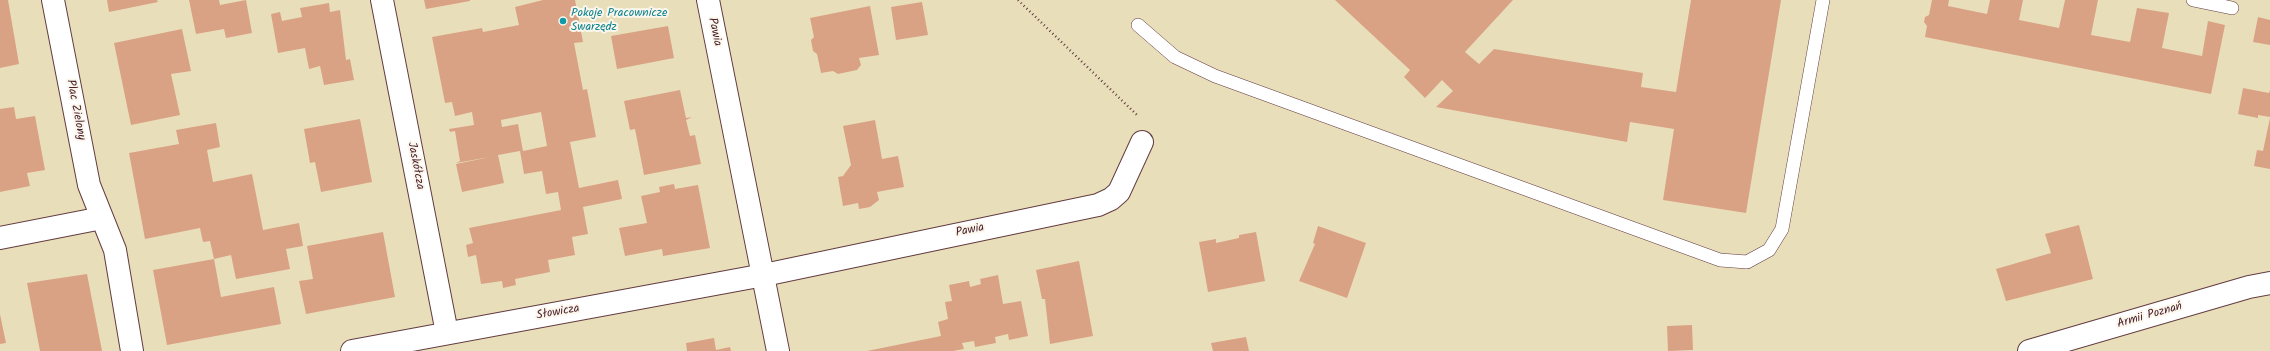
<!DOCTYPE html>
<meta charset="utf-8">
<style>
body{margin:0}
canvas{display:block;background:#e9deba}
</style>
<canvas width="2270" height="351"></canvas>
<script>
const c = document.querySelector('canvas').getContext('2d');
c.lineJoin = 'round';
function fillPath(path, color) { c.fillStyle = color; c.fill(path, 'evenodd'); }
const toPath = rows => new Path2D(rows.map(r => 'M' + r).join(''));
function stroke(path, color, width, dash) { c.strokeStyle = color; c.lineWidth = width; c.lineCap = dash ? 'butt' : 'round'; c.setLineDash(dash || []); c.stroke(path); }
function label(font, color, halo, rows, align = 'center') {
  c.font = font + ' Kalam,sans-serif'; c.lineWidth = 4; c.setLineDash([]); c.textBaseline = 'middle'; c.strokeStyle = halo; c.fillStyle = color; for (const [text, x, y, turn = 0] of rows) {
    c.save(); c.translate(x, y); c.rotate((+turn || 0) * Math.PI / 180); c.textAlign = isNaN(turn) ? turn : align; if (halo) c.strokeText(text, 0, 0); c.fillText(text, 0, 0); c.restore();
  }
}
const building = toPath([
 [0,0,8,0,19,64,0,68],
 [107,0,157,0,158,2,109,12],
 [189,0,219,0,220,5,246,0,252,33,226,38,224,29,196,34],
 [424,0,470,0,470,1,426,9],
 [543,0,575,0,583,42,574,43,583,90,587,89,596,137,570,142,579,188,618,180,622,199,583,207,588,234,572,237,575,255,548,260,550,272,515,279,516,285,503,288,502,281,481,284,476,255,468,257,466,245,473,243,469,228,561,210,558,192,546,194,542,171,524,174,520,151,498,155,504,183,462,192,456,164,490,157,456,163,460,161,455,131,450,132,449,129,474,125,472,112,455,116,452,102,445,103,432,37,482,28,483,32,519,25,515,7],
 [541,112,547,146,523,151,518,124,502,127,501,120],
 [1335,0,1513,0,1465,52,1479,64,1494,49,1643,73,1641,87,1676,92,1691,0,1781,0,1746,213,1663,200,1674,129,1630,122,1627,142,1436,107,1453,91,1442,80,1425,98,1404,77,1410,70],
 [1932,0,1949,0,1948,6,1987,14,1990,0,2023,0,2019,20,2059,28,2065,0,2098,0,2091,35,2130,42,2137,8,2169,13,2162,48,2202,56,2208,21,2225,25,2211,94,1925,37,1927,26,1924,22,1925,17,1929,15],
 [922,2,928,35,896,40,891,7],
 [329,3,330,12,340,10,346,60,350,59,354,80,324,85,320,66,309,69,305,48,278,53,271,14,280,12,282,21,302,17,300,8],
 [870,6,879,55,859,58,861,65,857,70,838,74,833,71,821,73,817,54,813,51,811,40,814,37,810,18],
 [2258,17,2270,20,2270,45,2253,42],
 [668,26,674,58,617,69,611,36],
 [182,29,191,71,171,74,180,115,131,125,114,43],
 [2243,88,2269,93,2270,90,2270,117,2258,115,2258,118,2238,114],
 [680,90,686,118,692,117,686,120,690,136,695,135,701,164,644,175,635,129,630,130,624,101],
 [14,107,16,119,35,116,45,170,27,173,30,186,0,192,0,109],
 [2270,118,2270,169,2254,166,2257,150,2263,151],
 [360,119,372,182,321,192,315,162,310,163,304,129],
 [875,120,882,159,898,156,904,187,877,192,879,200,870,207,859,209,858,203,843,206,838,177,843,176,851,165,843,126],
 [216,123,220,147,207,150,213,182,252,174,263,230,299,223,303,246,286,249,290,269,236,279,231,255,214,259,210,241,203,242,200,228,145,239,129,153,179,144,176,130],
 [674,184,675,189,698,185,710,248,663,256,662,249,625,256,619,228,647,223,641,196,660,192,659,187],
 [2079,225,2093,279,2006,301,1996,269,2051,253,2045,234],
 [1318,226,1366,243,1347,298,1299,281,1315,244,1313,243],
 [383,232,395,297,306,314,299,281,313,279,307,246],
 [1256,232,1265,281,1208,292,1199,242,1216,239,1216,243,1239,238,1239,235],
 [214,259,221,297,274,287,281,324,167,345,153,270],
 [1079,261,1093,336,1050,344,1045,299,1042,299,1036,270],
 [87,274,102,351,40,351,27,283],
 [998,275,1003,304,1021,301,1028,336,1009,340,1008,334,995,337,996,343,975,347,974,341,962,343,964,349,953,351,867,351,941,336,938,322,948,319,945,302,952,301,949,285,969,281,970,287,981,284,980,279],
 [0,314,6,343,0,344],
 [1692,325,1693,350,1668,351,1667,326],
 [1246,337,1249,351,1213,351,1211,343],
 [714,338,716,350,730,347,731,351,687,351,686,343]
]);
const path = toPath([
 [1018,0,1137,115]
]);
const service = toPath([
 [2193,0,2232,8],
 [1138,25,1175,57,1215,76,1720,260,1747,262,1769,250,1782,229,1823,0]
]);
const minor = toPath([
 [53,0,89,185,115,250,132,351],
 [382,0,447,333],
 [708,0,778,351],
 [0,238,102,218],
 [352,351,764,275,1098,205,1111,199,1119,192,1142,142],
 [2029,351,2249,287,2270,283]
]);
const markers = [
 [563,21,4,"#0f9aa8"]
];
const cultureNames = [
 ["Pokoje Pracownicze",571,14],
 ["Swarzędz",571,28]
];
const streetNames = [
 ["Pawia",714,32,78],
 ["Plac Zielony",75,110,79],
 ["Jaskółcza",415,166,79],
 ["Pawia",970,231,-12],
 ["Słowicza",558,313,-10],
 ["Armii Poznań",2150,316,-16]
];
fillPath(building, '#daa285');
stroke(service, '#623c40', 14);
stroke(minor, '#623c40', 24);
stroke(path, '#623c40', 2.5, [1, 3]);
stroke(service, '#fff', 13);
stroke(minor, '#fff', 22);
for (const [x, y, r, color] of markers) { const dot = new Path2D(); dot.arc(x, y, r, 0, 2 * Math.PI); c.fillStyle = color; c.fill(dot); stroke(dot, '#fbf7ec', 1.5); }
label('12px', '#0d838f', '#fbf7ec', cultureNames, 'left');
label('12px', '#4a1f2b', '#fbf7ec', streetNames);
</script>
